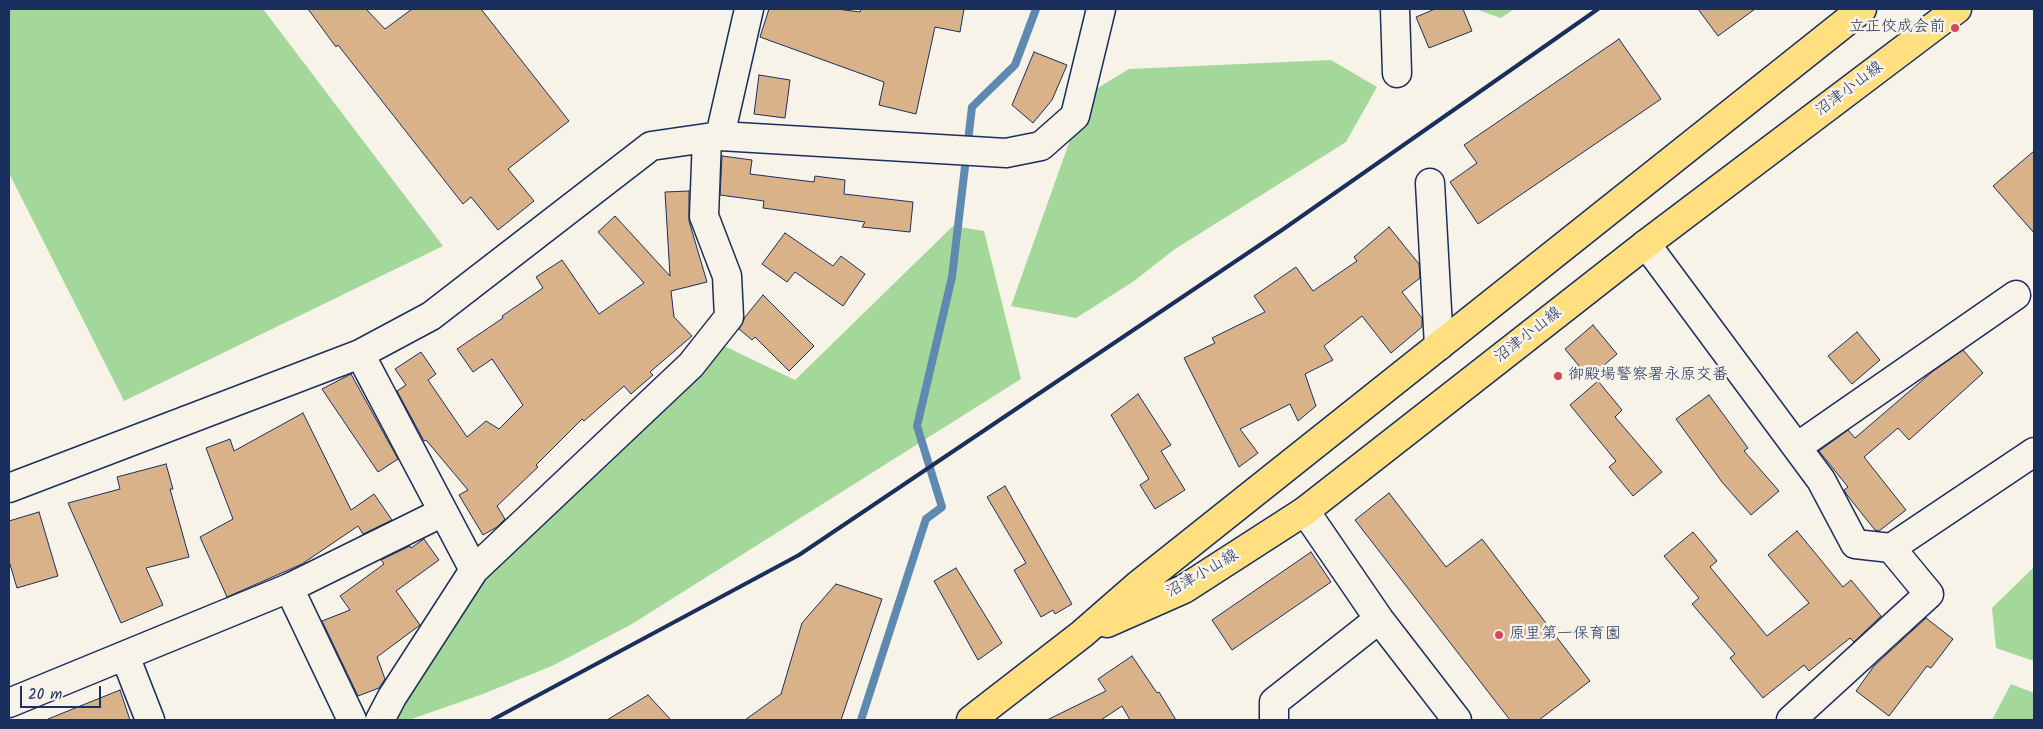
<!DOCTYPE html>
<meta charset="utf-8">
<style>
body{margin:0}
#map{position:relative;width:2043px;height:729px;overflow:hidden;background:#f7f3e8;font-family:Kalam,sans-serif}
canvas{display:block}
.frame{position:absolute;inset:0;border:10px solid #1b2f5e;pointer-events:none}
.scale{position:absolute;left:20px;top:686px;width:81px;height:22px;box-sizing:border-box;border:2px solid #1b2f5e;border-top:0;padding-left:6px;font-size:15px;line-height:18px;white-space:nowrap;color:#1b2f5e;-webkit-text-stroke:4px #f7f3e8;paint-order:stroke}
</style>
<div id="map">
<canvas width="2043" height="729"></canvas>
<div class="frame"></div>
<div class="scale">20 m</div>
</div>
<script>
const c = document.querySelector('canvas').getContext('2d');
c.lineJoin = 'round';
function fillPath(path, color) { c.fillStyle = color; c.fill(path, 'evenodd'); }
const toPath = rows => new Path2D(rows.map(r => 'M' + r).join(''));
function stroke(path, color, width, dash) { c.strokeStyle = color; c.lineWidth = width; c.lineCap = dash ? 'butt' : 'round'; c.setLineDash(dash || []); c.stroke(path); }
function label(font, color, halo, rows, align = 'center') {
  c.font = font + ' Kalam,"Klee One",sans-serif'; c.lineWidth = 5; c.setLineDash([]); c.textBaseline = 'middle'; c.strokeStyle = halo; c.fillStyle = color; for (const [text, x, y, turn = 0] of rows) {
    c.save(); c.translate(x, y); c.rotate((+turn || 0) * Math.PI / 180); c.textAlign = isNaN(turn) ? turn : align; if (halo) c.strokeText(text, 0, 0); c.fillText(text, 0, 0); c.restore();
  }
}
const green = toPath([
 [9,9,263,9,443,246,124,401,9,173],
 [1475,9,1514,9,1501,18],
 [1331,60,1377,87,1346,142,1175,249,1134,281,1076,318,1011,306,1086,95,1129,69],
 [953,226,984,231,1021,379,632,624,554,665,483,694,409,720,382,720,474,584,718,343,795,380],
 [2034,567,2034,661,1996,648,1992,608],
 [2011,684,2034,693,2034,720,1992,720]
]);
const stream = toPath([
 [861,720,926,519,942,507,917,426,952,277,972,107,1015,65,1036,9]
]);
const building = toPath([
 [308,9,366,9,385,29,412,9,481,9,569,121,508,169,534,201,498,230,471,197,463,204,338,45,336,47,308,9],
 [769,9,837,9,860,12,861,9,964,9,960,32,935,27,916,114,879,105,884,82,760,37,769,9],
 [1435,9,1463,9,1472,31,1429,48,1416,17,1435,9],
 [1698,9,1755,9,1718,36,1698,9],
 [1619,39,1661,99,1478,224,1450,182,1477,163,1464,145,1619,39],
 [1034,52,1067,65,1052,100,1033,123,1012,105,1034,52],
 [759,75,790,80,785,118,754,114,759,75],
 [2034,151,2034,233,1993,186,2034,151],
 [722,156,752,160,750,174,814,182,815,176,845,180,844,194,913,202,910,232,862,227,865,222,763,208,764,201,720,195,722,156],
 [689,191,689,221,707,282,671,291,674,317,692,336,650,372,653,375,631,394,624,386,584,421,582,419,536,465,538,467,497,506,505,519,497,527,483,535,459,495,468,490,426,440,424,441,397,391,406,385,395,369,421,352,436,374,428,380,467,437,486,421,499,429,523,405,492,359,473,372,457,349,503,318,502,316,543,288,536,277,562,260,599,314,644,283,598,232,615,216,670,276,665,192,689,191],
 [1389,227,1419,264,1420,278,1402,292,1422,318,1422,327,1391,353,1362,316,1324,346,1333,360,1305,374,1316,406,1298,421,1290,404,1240,429,1258,453,1239,467,1184,358,1215,343,1212,338,1265,312,1254,296,1296,267,1313,291,1357,261,1354,257,1389,227],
 [785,233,833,266,841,256,865,274,843,306,795,272,787,282,762,264,785,233],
 [763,295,814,346,789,371,755,337,752,340,739,329,745,317,763,295],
 [1593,325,1617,354,1589,378,1565,349,1593,325],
 [1857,332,1880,360,1852,384,1828,356,1857,332],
 [1963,350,1983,373,1909,440,1898,428,1864,457,1906,510,1879,531,1875,530,1847,495,1844,490,1848,487,1819,451,1848,430,1855,438,1932,372,1963,350],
 [351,374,398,459,378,472,322,389,351,374],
 [1598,381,1622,410,1615,417,1662,472,1633,496,1609,467,1616,461,1570,405,1598,381],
 [1138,394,1171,445,1161,451,1185,490,1155,509,1140,485,1149,479,1111,415,1138,394],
 [1709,395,1748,448,1744,451,1779,491,1751,515,1722,482,1676,419,1709,395],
 [303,413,351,510,374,494,392,520,363,534,358,526,302,564,227,597,200,537,233,519,206,448,230,439,234,451,303,413],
 [166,464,173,489,170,489,189,557,146,568,163,605,121,623,68,503,120,489,117,477,166,464],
 [1005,486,1072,604,1055,614,1053,610,1041,617,1014,570,1026,563,987,497,1005,486],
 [1389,493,1446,567,1482,539,1590,681,1539,720,1510,720,1355,520,1389,493],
 [39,512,58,576,17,588,9,561,9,521,39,512],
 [1797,531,1843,587,1851,580,1881,616,1854,642,1850,638,1809,671,1804,665,1763,698,1730,658,1735,654,1692,604,1699,598,1664,556,1693,532,1717,561,1710,567,1767,636,1809,603,1768,555,1797,531],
 [424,539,439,560,396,591,420,625,377,657,385,679,379,688,358,696,322,621,350,610,340,596,384,564,381,560,410,546,411,548,424,539],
 [1311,552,1331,582,1232,650,1212,620,1311,552],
 [956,568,1002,643,978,660,934,581,956,568],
 [836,584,882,599,841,720,745,720,781,694,802,623,836,584],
 [1926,618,1953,639,1931,668,1927,666,1889,716,1856,691,1874,666,1926,618],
 [1132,656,1157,693,1159,692,1176,720,1130,720,1122,706,1101,720,1047,720,1106,691,1098,679,1132,656],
 [120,690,130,720,49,720,48,719,120,690],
 [648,695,671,720,607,720,648,695]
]);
const minor = toPath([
 [1395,9,1397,73],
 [720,136,749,9],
 [1430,183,1439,346],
 [1646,244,1821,480,1855,544,1891,548,2034,452],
 [360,354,474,570],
 [1797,447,2016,295],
 [9,488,360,354,431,316,651,146,720,136,1006,153,1041,146,1075,116,1101,9],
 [1305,511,1379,619,1457,720],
 [289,588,352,720],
 [125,656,150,720],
 [9,703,289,588,443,512],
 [380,720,392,697,474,570,691,365,729,317,727,276,704,216,707,138],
 [1274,720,1274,702,1379,619],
 [1791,720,1929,594,1891,548]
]);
const major = toPath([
 [1107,623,1184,589,1305,511,1646,244,1957,9],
 [971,720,1082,634,1137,586,1862,9]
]);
const rail = toPath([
 [492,720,799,555,1282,230,1598,9]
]);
const markers = [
 [1955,28,5,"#d1495b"],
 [1558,376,5,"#d1495b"],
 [1499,635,5,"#d1495b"]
];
const poiNames = [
 ["立正佼成会前",1945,28,"right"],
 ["御殿場警察署永原交番",1568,376],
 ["原里第一保育園",1509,635]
];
const streetNames = [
 ["沼津小山線",1850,90,-37],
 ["沼津小山線",1529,336,-38],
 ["沼津小山線",1203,575,-30]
];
fillPath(green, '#a4d89b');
stroke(stream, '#5e8ab2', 8);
fillPath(building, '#d9b28a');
stroke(building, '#1b2f5e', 1);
stroke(minor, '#1b2f5e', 31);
stroke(major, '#1b2f5e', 31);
stroke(minor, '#f7f3e8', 28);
stroke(major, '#ffdf80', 28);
stroke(rail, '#1b2f5e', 4);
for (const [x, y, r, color] of markers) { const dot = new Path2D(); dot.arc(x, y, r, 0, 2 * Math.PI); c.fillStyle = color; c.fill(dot); stroke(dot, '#f7f3e8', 2); }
label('16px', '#1b2f5e', '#f7f3e8', poiNames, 'left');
label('16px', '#1b2f5e', '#f7f3e8', streetNames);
</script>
